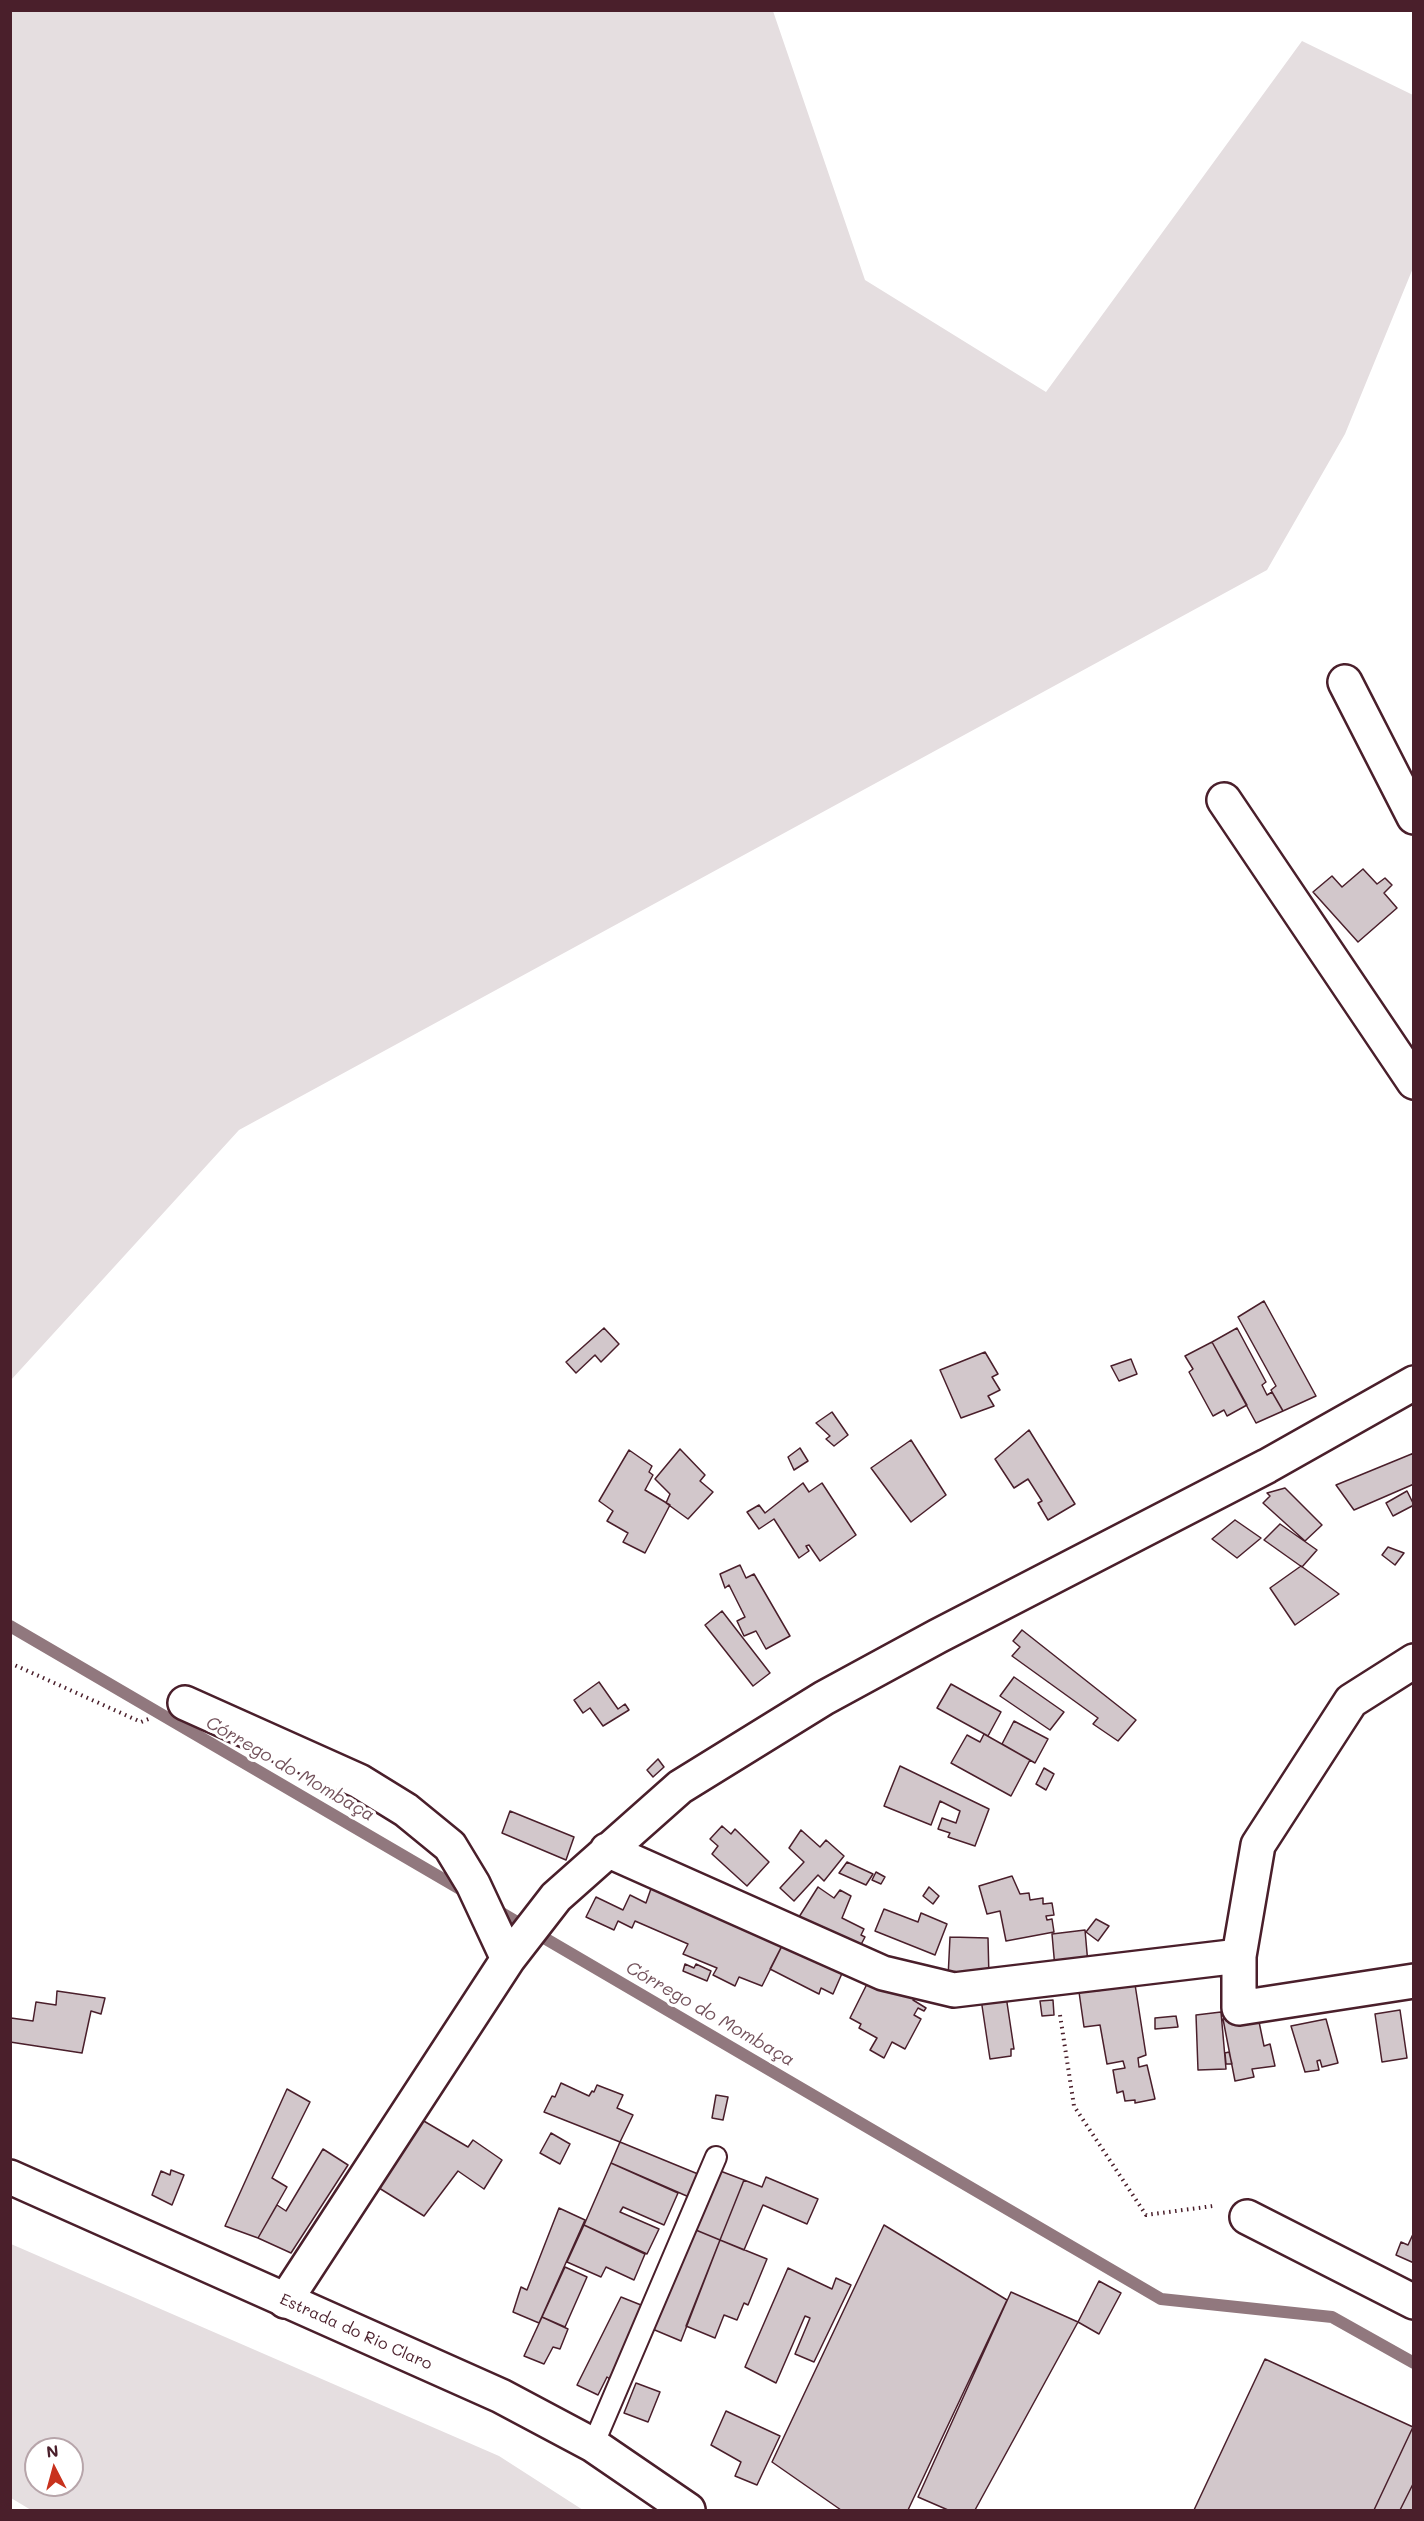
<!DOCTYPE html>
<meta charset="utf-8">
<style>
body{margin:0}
#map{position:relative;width:1424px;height:2521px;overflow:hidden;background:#fff;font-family:Mali,sans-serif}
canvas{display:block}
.frame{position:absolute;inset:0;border:12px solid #4a1f2b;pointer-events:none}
.north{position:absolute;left:24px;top:2437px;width:60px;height:60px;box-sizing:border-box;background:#fff;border:2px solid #b7a5aa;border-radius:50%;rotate:354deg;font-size:16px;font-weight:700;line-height:24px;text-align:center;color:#4a1f2b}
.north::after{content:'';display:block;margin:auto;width:21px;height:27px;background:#c8321e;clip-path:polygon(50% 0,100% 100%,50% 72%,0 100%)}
</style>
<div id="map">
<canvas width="1424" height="2521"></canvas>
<div class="frame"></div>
<div class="north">N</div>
</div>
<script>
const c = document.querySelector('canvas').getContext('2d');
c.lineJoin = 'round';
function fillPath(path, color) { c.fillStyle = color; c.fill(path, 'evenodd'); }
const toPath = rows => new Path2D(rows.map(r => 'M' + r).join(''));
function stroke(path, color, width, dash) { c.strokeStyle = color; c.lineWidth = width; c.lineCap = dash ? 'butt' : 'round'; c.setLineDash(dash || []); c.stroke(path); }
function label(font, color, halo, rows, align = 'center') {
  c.font = font + ' Mali,sans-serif'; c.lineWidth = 6; c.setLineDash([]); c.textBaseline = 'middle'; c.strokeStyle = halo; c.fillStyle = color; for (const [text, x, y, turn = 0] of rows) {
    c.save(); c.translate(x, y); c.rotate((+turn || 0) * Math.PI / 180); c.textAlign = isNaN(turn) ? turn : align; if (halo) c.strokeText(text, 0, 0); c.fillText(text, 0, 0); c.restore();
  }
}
const green = toPath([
 [11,10,773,11,865,280,1046,392,1302,41,1413,95,1413,268,1345,434,1267,570,239,1130,11,1380],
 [11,2244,499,2456,583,2510,31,2510,11,2498],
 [36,2449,72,2449,72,2485,36,2485]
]);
const stream = toPath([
 [10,1626,467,1893],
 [493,1908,1161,2299,1332,2317,1414,2363]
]);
const building = toPath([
 [1363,869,1377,884,1385,878,1392,885,1384,893,1397,908,1358,942,1313,892,1332,876,1342,887,1363,869],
 [1264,1301,1316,1396,1283,1411,1271,1390,1276,1386,1238,1317,1264,1301],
 [604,1328,619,1344,601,1362,595,1355,576,1373,566,1362,604,1328],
 [1237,1328,1266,1382,1262,1385,1267,1395,1272,1392,1283,1411,1256,1423,1212,1342,1237,1328],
 [1212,1342,1247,1405,1227,1416,1224,1410,1213,1416,1189,1372,1193,1369,1185,1356,1212,1342],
 [985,1352,998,1374,992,1377,1000,1390,988,1396,994,1406,961,1418,940,1370,985,1352],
 [1131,1359,1137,1374,1119,1381,1111,1366,1131,1359],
 [832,1412,848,1435,834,1446,826,1439,830,1436,816,1423,832,1412],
 [1029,1430,1075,1504,1048,1520,1038,1503,1042,1501,1028,1479,1014,1488,995,1459,1029,1430],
 [911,1440,946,1495,911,1522,871,1468,911,1440],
 [800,1448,808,1461,794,1470,788,1457,800,1448],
 [680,1449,705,1475,700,1481,713,1492,688,1519,666,1503,670,1494,655,1479,680,1449],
 [629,1450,652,1466,649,1472,653,1475,645,1490,670,1505,645,1553,623,1542,628,1533,607,1521,613,1511,599,1501,629,1450],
 [1414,1453,1414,1484,1354,1510,1336,1485,1414,1453],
 [803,1483,809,1492,822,1483,856,1535,820,1561,809,1545,806,1546,809,1551,799,1558,774,1519,759,1529,747,1512,759,1505,765,1513,803,1483],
 [1285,1488,1322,1525,1305,1541,1263,1503,1270,1496,1267,1493,1285,1488],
 [1407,1491,1414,1505,1393,1516,1386,1503,1407,1491],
 [1235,1520,1261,1538,1237,1558,1212,1539,1235,1520],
 [1280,1524,1317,1550,1302,1567,1264,1540,1280,1524],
 [1388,1547,1404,1553,1395,1565,1382,1555,1388,1547],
 [740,1565,746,1578,754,1574,790,1636,766,1649,756,1631,744,1636,737,1621,745,1617,729,1585,725,1588,720,1574,740,1565],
 [1301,1566,1339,1594,1295,1625,1270,1588,1301,1566],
 [722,1611,770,1673,753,1686,705,1625,722,1611],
 [1022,1630,1136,1720,1118,1741,1093,1724,1098,1718,1012,1656,1020,1647,1013,1641,1022,1630],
 [1014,1677,1064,1712,1050,1730,1000,1696,1014,1677],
 [599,1682,618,1709,625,1704,629,1710,603,1726,590,1708,583,1713,574,1700,599,1682],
 [951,1684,1001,1712,988,1736,937,1708,951,1684],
 [1014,1721,1048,1739,1035,1763,1002,1744,1014,1721],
 [984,1734,1030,1760,1011,1796,951,1763,967,1735,980,1742,984,1734],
 [658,1759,664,1767,653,1777,647,1770,658,1759],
 [900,1766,989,1809,975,1846,948,1837,950,1833,938,1829,942,1818,956,1823,960,1811,940,1801,931,1825,884,1806,900,1766],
 [1044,1768,1054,1774,1046,1790,1036,1784,1044,1768],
 [510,1811,574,1837,566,1860,502,1833,510,1811],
 [722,1826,731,1834,735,1829,769,1862,747,1886,712,1854,718,1846,710,1839,722,1826],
 [801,1830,820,1847,826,1840,844,1856,824,1881,818,1875,794,1901,780,1888,804,1862,789,1848,801,1830],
 [847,1862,873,1874,866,1885,839,1873,847,1862],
 [876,1872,885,1877,881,1884,872,1880,876,1872],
 [1012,1876,1020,1894,1029,1893,1030,1900,1043,1898,1043,1904,1052,1903,1054,1915,1046,1916,1047,1920,1052,1919,1054,1932,1006,1941,1000,1911,987,1914,979,1886,1012,1876],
 [654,1880,788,1934,762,1986,739,1977,735,1986,713,1975,717,1968,683,1954,688,1944,635,1921,632,1928,618,1921,614,1930,586,1917,596,1897,623,1910,630,1895,646,1903,654,1880],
 [818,1887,834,1898,840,1890,851,1896,842,1918,864,1929,861,1935,865,1937,856,1954,834,1936,799,1917,818,1887],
 [929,1887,939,1896,933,1904,923,1896,929,1887],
 [884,1909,918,1922,921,1913,947,1924,935,1955,875,1931,884,1909],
 [1096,1919,1109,1926,1098,1941,1086,1932,1096,1919],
 [1085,1930,1088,1964,1055,1968,1052,1934,1085,1930],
 [789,1932,847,1962,833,1994,821,1988,819,1994,770,1969,789,1932],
 [950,1937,988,1938,989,1978,948,1978,950,1937],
 [685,1964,694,1968,696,1964,711,1971,707,1981,683,1971,685,1964],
 [871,1976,918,1991,913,2000,926,2008,924,2011,918,2008,914,2015,921,2019,905,2049,892,2042,884,2058,870,2050,877,2038,859,2028,861,2024,850,2018,871,1976],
 [1105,1978,1134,1978,1146,2055,1138,2058,1139,2067,1147,2065,1155,2099,1135,2103,1135,2100,1125,2101,1123,2091,1117,2093,1113,2070,1125,2068,1123,2061,1107,2064,1100,2025,1084,2027,1079,1992,1105,1990,1105,1978],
 [57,1991,105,1998,101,2014,91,2011,82,2053,10,2042,11,2018,33,2021,36,2002,56,2005,57,1991],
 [1006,1996,1014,2049,1011,2049,1011,2056,990,2059,981,1999,1006,1996],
 [1053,2000,1054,2015,1042,2016,1040,2001,1053,2000],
 [1400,2010,1407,2058,1382,2062,1375,2014,1400,2010],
 [1221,2012,1226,2069,1198,2070,1196,2015,1221,2012],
 [1257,2012,1264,2046,1270,2044,1275,2066,1252,2069,1254,2077,1235,2081,1223,2019,1257,2012],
 [1176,2016,1178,2027,1155,2029,1155,2018,1176,2016],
 [1326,2019,1338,2063,1322,2067,1320,2060,1317,2061,1319,2070,1305,2072,1291,2026,1326,2019],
 [1229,2052,1232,2064,1226,2064,1225,2053,1229,2052],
 [561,2083,589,2096,592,2091,594,2092,597,2085,623,2095,617,2108,633,2115,620,2142,544,2112,552,2096,555,2097,561,2083],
 [287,2089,310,2102,272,2178,287,2187,258,2238,225,2226,287,2089],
 [716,2095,728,2097,723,2120,712,2118,716,2095],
 [417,2117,468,2147,473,2140,502,2160,484,2189,458,2171,424,2216,371,2183,417,2117],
 [551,2133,570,2144,560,2164,540,2153,551,2133],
 [620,2142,698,2174,689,2197,611,2163,620,2142],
 [323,2149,348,2165,291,2253,258,2238,277,2205,286,2211,323,2149],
 [611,2163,678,2193,664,2225,623,2207,620,2212,659,2229,647,2254,584,2225,611,2163],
 [715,2169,744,2180,720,2240,691,2228,715,2169],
 [171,2170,184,2175,172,2205,152,2195,161,2171,170,2175,171,2170],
 [766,2177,818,2199,807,2224,763,2205,744,2250,720,2240,744,2180,762,2187,766,2177],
 [559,2208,585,2220,539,2323,513,2312,521,2287,527,2290,559,2208],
 [584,2225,645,2254,634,2280,606,2267,601,2277,567,2262,584,2225],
 [884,2225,1007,2300,908,2510,841,2510,772,2462,884,2225],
 [691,2228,720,2240,681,2341,650,2328,691,2228],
 [1414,2232,1414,2263,1396,2255,1401,2242,1408,2245,1414,2232],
 [720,2240,767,2259,748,2305,744,2303,737,2320,724,2315,715,2338,686,2326,720,2240],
 [565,2267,587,2277,565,2327,542,2317,565,2267],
 [788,2268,832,2289,836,2278,851,2285,814,2362,795,2354,810,2318,805,2316,776,2383,745,2367,788,2268],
 [1099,2281,1121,2293,1099,2334,1078,2322,1099,2281],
 [1011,2292,1078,2322,975,2510,948,2510,918,2497,1011,2292],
 [621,2297,646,2307,610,2379,607,2377,598,2395,577,2385,621,2297],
 [542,2317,568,2329,560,2349,553,2347,544,2364,524,2356,542,2317],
 [1265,2359,1413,2427,1374,2510,1194,2510,1265,2359],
 [636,2383,660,2392,648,2422,624,2413,636,2383],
 [726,2411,780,2436,757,2485,735,2476,741,2462,711,2445,726,2411],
 [1413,2427,1414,2482,1400,2510,1374,2510,1413,2427],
 [1414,2482,1414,2510,1400,2510,1414,2482]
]);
const path = toPath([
 [10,1663,141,1722,151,1718],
 [1060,2015,1074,2106,1146,2215,1213,2206]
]);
const lane = toPath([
 [593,2445,716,2157]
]);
const street = toPath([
 [1345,682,1414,817],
 [1224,800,1414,1082],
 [185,1703,359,1781,406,1810,450,1846,473,1884,508,1959],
 [607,1850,883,1973,954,1990,1239,1956,1258,1845,1351,1701,1414,1661],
 [1239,1956,1239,2008,1414,1981],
 [1247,2217,1414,2302],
 [285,2301,508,1959,556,1897,680,1787,824,1698,938,1636,1267,1466,1414,1383]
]);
const secondary = toPath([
 [10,2177,501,2396,593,2445,688,2510]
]);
const streetNames = [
 ["Estrada do Rio Claro",356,2332,24]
];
const waterNames = [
 ["Córrego do Mombaça",290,1769,30],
 ["Córrego do Mombaça",710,2014,30]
];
fillPath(green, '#e5dee0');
stroke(stream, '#91787e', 12);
fillPath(building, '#d2c7cb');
stroke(building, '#4a1f2b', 1.5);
stroke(lane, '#4a1f2b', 24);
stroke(street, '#4a1f2b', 38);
stroke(secondary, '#4a1f2b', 38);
stroke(path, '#4a1f2b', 4, [1.5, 4.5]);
stroke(lane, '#fff', 20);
stroke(street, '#fff', 33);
stroke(secondary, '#fff', 33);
label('16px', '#4a1f2b', '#fff', streetNames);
label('italic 18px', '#74535c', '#fff', waterNames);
</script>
